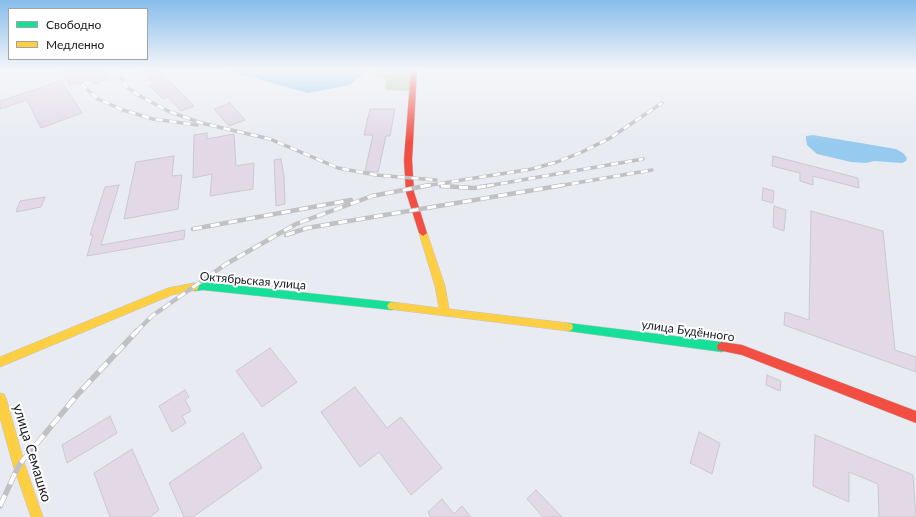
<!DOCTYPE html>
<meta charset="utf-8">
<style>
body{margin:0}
#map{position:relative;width:916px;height:517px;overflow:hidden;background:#e8ebf2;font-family:Lato,sans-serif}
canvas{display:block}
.legend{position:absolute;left:8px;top:8px;width:140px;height:52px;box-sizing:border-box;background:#fff;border:1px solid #a3a3a5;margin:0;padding:5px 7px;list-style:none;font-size:12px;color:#181a1e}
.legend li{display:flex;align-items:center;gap:8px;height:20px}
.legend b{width:20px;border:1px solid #a3a3a5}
</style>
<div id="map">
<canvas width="916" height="517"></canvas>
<ul class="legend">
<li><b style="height:5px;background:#16e098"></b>Свободно</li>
<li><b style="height:5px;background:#ffcf43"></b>Медленно</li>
</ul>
</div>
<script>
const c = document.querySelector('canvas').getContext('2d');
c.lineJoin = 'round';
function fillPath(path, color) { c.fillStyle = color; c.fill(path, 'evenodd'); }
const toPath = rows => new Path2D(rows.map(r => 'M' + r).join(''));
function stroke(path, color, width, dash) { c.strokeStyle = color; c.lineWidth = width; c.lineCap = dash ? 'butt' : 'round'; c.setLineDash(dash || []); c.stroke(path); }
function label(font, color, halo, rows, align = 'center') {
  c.font = font + ' Lato,sans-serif'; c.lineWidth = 4; c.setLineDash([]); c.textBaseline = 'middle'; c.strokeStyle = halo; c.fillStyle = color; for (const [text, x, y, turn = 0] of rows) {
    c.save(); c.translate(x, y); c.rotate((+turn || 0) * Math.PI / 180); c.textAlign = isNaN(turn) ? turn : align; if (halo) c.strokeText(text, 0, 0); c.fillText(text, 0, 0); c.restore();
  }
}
const forest = toPath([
 [373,70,412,70,410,90,404,91,386,90,385,88,386,79,372,75,371,73]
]);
const water = toPath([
 [225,70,368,70,350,85,308,93],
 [813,135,896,149,903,153,907,158,906,161,902,163,874,161,866,163,851,162,817,154,807,145,806,139,806,136]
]);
const building = toPath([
 [62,70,104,70,109,79,94,84,92,79,69,86,62,70],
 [140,70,158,70,194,106,181,111,168,97,163,99,150,86,154,84,140,70],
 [61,81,82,113,41,128,27,100,0,109,0,101,61,81],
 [230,103,245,120,229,126,214,109,230,103],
 [370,109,395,109,390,136,386,136,378,172,365,171,373,135,364,135,370,109],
 [207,133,207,139,234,134,236,166,254,163,253,189,210,196,212,174,193,178,194,135,207,133],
 [174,156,172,176,182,175,178,209,124,219,136,162,174,156],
 [773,156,858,178,859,188,813,176,813,185,800,181,800,173,772,166,773,156],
 [281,159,284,176,285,204,276,206,274,160,281,159],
 [119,185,101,245,185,230,184,239,87,256,93,235,90,235,105,187,119,185],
 [763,188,774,191,773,203,762,200,763,188],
 [45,197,41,207,16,212,20,201,45,197],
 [774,206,786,210,784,231,773,227,774,206],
 [811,211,883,231,895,350,916,357,916,372,784,325,785,312,809,320,811,211],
 [270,348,297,382,262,407,236,371,270,348],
 [767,375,781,381,780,391,766,385,767,375],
 [355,387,387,428,401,417,442,468,411,495,379,452,360,467,321,412,355,387],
 [185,390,189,397,185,400,191,411,182,416,186,423,172,432,159,406,185,390],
 [110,416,117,433,67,463,62,445,110,416],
 [699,432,720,443,712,474,690,463,699,432],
 [243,433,262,468,193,517,184,517,169,483,243,433],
 [815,435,913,475,916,517,879,517,878,484,849,472,849,502,813,486,815,435],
 [132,449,159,510,150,517,110,517,94,473,132,449],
 [536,490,562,517,543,517,527,499,536,490],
 [442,499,454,514,462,506,471,517,431,517,428,512,442,499]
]);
const fast = toPath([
 [203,282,392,302,395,303,397,306,395,309,392,310,203,290,194,291,191,290,189,287,191,284,203,282],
 [568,323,722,342,726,344,727,347,726,350,722,352,568,331,564,330,563,327,564,324,568,323]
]);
const slow = toPath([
 [423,230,427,233,445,286,449,309,568,323,572,324,573,327,572,330,568,331,389,309,387,306,389,303,392,302,439,308,435,286,419,233,423,230],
 [194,283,197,284,199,287,197,290,172,295,0,367,0,357,168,288,194,283],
 [0,393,4,394,6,398,25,465,43,517,31,517,13,465,0,418,0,393]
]);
const jam = toPath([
 [411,70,417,70,412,160,414,192,427,233,423,236,419,233,406,192,404,160,411,70],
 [722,342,742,345,916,411,916,423,742,355,718,350,717,347,718,344,722,342]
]);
const railFar2 = toPath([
 [116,70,127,87,140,96,168,111,201,123,270,139,338,168,376,175,436,180],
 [81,84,98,99,123,110,153,119,197,125],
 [424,186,532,169,557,162,582,152,610,138,662,103],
 [487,186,643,159],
 [558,186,652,170]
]);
const railFar1 = toPath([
 [441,186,474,188,493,185],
 [193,229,351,200],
 [286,235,307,228,564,185],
 [136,332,152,316,226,264,296,224,372,196,430,185]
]);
const rail = toPath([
 [0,506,19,465,78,394,137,331]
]);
const streetNames = [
 ["Октябрьская улица",253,281,5],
 ["улица Будённого",688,331,8]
];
const nearStreetnames = [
 ["улица Семашко",32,453,73]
];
fillPath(forest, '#bfcfaa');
fillPath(water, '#96caee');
fillPath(building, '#e2d8e6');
stroke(building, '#cac9ce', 1);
stroke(fast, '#bfc2c7', 1);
stroke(slow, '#bfc2c7', 1);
stroke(jam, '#bfc2c7', 1);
fillPath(fast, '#16e098');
fillPath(slow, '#ffcf43');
fillPath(jam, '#f24e42');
stroke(railFar2, '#c1c1c3', 3.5);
stroke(railFar1, '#c1c1c3', 4.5);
stroke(rail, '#c1c1c3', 5.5);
stroke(railFar2, '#fff', 2.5, [7]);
stroke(railFar1, '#fff', 3, [9]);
stroke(rail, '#fff', 4, [12]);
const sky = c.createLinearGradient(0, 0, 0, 143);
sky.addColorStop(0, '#87bdea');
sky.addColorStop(0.49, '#f5f6f9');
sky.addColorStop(1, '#f5f6f900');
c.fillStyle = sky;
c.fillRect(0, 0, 916, 143);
label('12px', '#181a1e', '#fff', streetNames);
label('14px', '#181a1e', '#fff', nearStreetnames);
</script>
